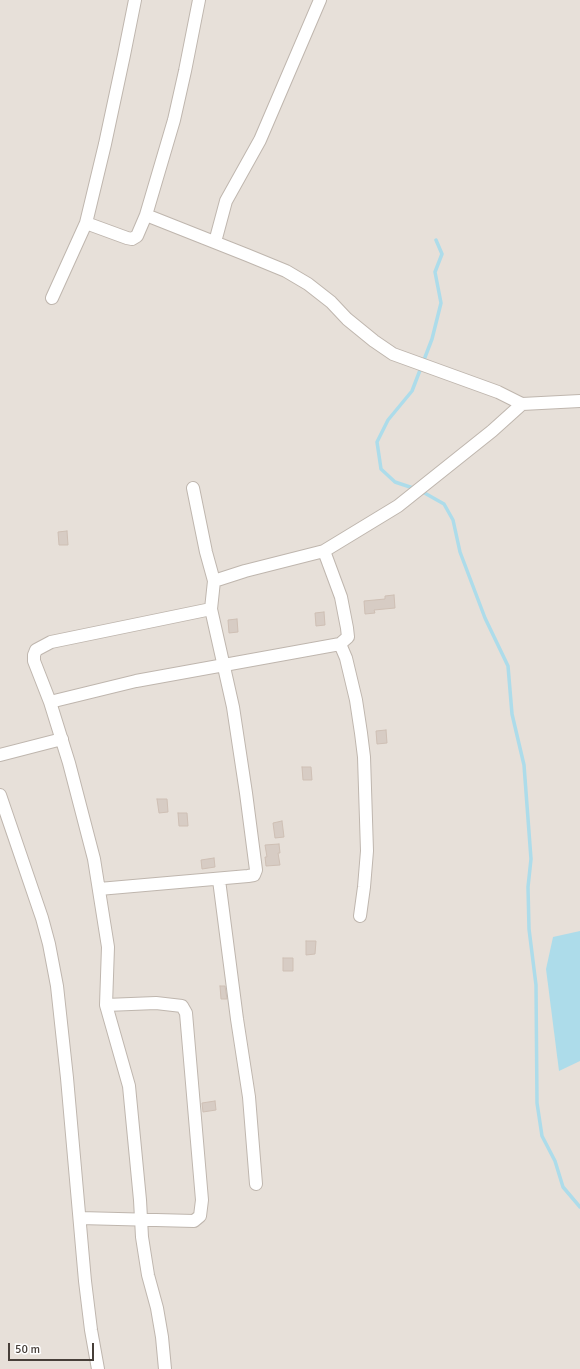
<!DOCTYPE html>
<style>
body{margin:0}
#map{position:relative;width:580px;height:1369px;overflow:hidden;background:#f4efeb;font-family:Signika,sans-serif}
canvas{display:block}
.scale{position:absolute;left:8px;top:1343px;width:86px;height:18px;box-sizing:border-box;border:2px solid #473f39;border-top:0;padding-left:5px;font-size:12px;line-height:14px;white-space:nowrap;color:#473f39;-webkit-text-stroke:3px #fff;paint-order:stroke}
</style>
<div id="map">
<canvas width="580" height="1369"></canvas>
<div class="scale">50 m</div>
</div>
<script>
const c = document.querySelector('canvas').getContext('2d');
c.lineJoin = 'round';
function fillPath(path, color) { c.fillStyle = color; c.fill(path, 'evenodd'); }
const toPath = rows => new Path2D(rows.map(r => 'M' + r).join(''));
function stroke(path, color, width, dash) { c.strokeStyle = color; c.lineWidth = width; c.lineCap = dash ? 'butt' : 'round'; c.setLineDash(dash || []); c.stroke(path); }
const residential = toPath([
 [0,0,580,0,580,1369,0,1369]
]);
const water = toPath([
 [580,931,580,1061,559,1071,546,969,553,937]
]);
const stream = toPath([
 [416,489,395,482,381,469,377,442,388,420,412,391,432,339,441,303,435,272,442,254,436,240],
 [421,491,444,504,453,520,460,552,485,618,508,666,512,714,524,765,531,859,528,887,529,929,536,985,537,1103,542,1136,555,1161,563,1187,580,1207]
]);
const building = toPath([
 [67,531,68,545,59,545,58,532,67,531],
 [394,595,395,608,374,610,375,613,365,614,364,601,385,599,385,596,394,595],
 [324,612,325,625,316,626,315,613,324,612],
 [237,619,238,632,229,633,228,620,237,619],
 [386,730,387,743,377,744,376,731,386,730],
 [302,767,311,767,312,780,303,780,302,767],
 [157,799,167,799,168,812,159,813,157,799],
 [178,813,187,813,188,826,179,826,178,813],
 [282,821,284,837,275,838,273,823,282,821],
 [279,844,280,853,278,853,280,865,266,866,265,857,267,857,265,845,279,844],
 [214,858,215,867,202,869,201,860,214,858],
 [306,941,316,941,315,954,306,955,306,941],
 [283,958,293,958,293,971,283,971,283,958],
 [220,986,225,986,227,999,221,999,220,986],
 [215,1101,216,1110,203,1112,202,1103,215,1101]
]);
const minor = toPath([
 [146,215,174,120,185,71,199,0],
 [86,223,127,238,132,239,137,236,146,215,247,255,286,271,308,284,331,302,347,319,374,341,393,354,498,392,522,404,580,401],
 [215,242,226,201,260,140,320,0],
 [52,298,86,223,105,144,124,55,135,0],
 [214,581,245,571,324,551,398,506,492,431,522,404],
 [340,644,346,658,356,700,361,733,364,757,367,851,364,887,360,916],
 [50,702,136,681,340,644,348,637,347,628,341,597,324,551],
 [0,755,62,739],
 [0,795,42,918,49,944,57,986,67,1078,85,1281,91,1330,98,1369],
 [219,880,237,1019,249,1097,256,1184],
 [99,889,248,876,254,875,256,870,246,793,233,707,211,609,214,581,206,552,193,488],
 [80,1218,194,1221,200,1216,202,1200,186,1013,182,1006,156,1003,106,1005],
 [165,1369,162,1337,157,1308,148,1275,142,1237,140,1200,129,1086,106,1005,108,947,94,859,69,763,50,702,34,661,34,655,36,650,51,642,211,609]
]);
fillPath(residential, '#e7e0d9');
fillPath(water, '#addcea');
stroke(stream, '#addcea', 3.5);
fillPath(building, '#d7ccc4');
stroke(building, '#cfc0b5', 1);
stroke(minor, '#bfb6ae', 14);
stroke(minor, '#fff', 12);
</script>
